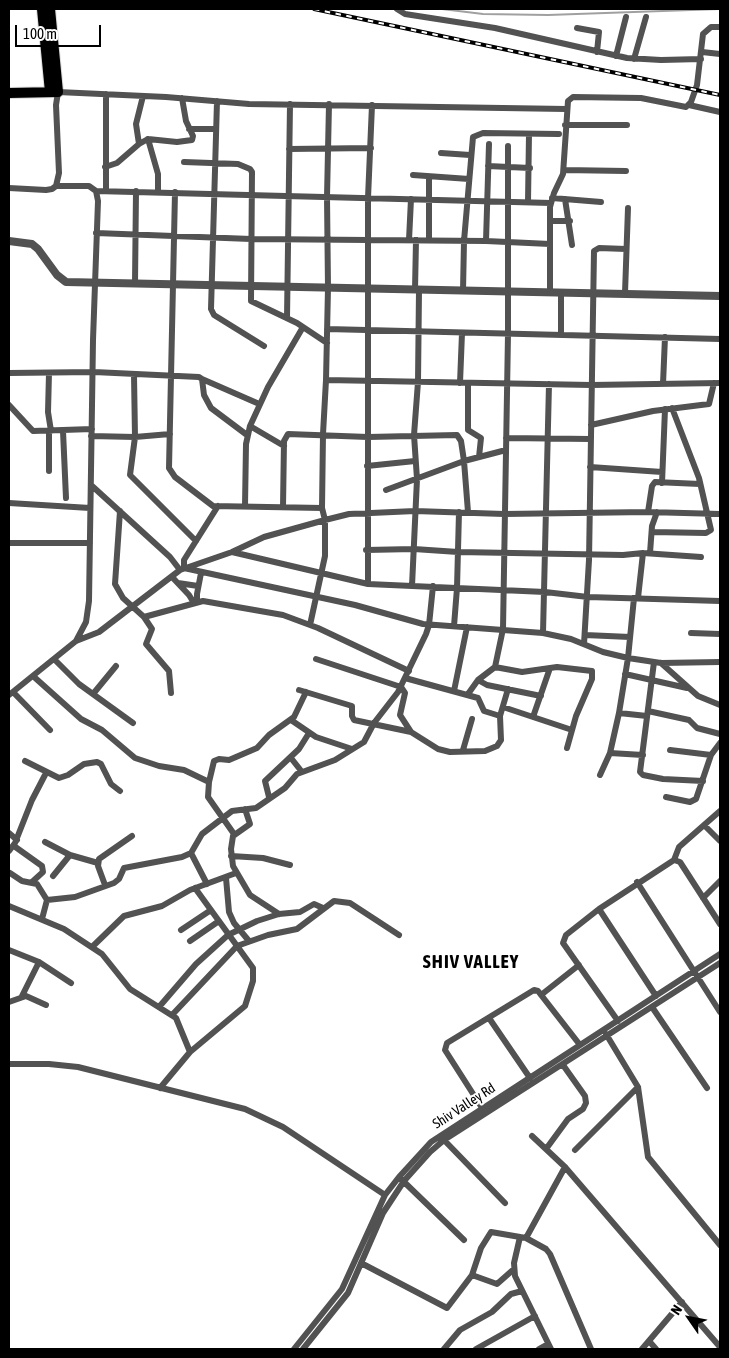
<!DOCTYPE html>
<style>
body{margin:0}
#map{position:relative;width:729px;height:1358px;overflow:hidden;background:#fff;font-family:"Asap Condensed",sans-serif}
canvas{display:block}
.frame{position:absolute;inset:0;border:10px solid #000;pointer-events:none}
.north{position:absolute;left:664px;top:1293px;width:50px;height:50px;-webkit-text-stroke:4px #fff;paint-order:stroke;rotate:303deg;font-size:14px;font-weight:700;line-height:20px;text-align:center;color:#000}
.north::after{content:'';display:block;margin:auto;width:18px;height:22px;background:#000;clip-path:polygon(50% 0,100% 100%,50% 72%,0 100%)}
.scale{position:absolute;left:15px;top:25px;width:86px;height:22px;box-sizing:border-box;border:2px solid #000;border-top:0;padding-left:6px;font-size:15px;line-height:18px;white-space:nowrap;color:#000;-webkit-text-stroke:4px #fff;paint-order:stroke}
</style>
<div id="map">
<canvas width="729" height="1358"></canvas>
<div class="frame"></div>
<div class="north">N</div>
<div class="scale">100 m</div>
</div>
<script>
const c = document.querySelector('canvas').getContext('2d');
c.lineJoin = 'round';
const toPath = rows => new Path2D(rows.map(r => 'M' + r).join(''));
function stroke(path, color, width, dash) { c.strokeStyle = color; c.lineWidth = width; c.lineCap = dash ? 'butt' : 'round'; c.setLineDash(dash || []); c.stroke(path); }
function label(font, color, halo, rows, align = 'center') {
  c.font = font + ' "Asap Condensed",sans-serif'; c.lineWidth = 4; c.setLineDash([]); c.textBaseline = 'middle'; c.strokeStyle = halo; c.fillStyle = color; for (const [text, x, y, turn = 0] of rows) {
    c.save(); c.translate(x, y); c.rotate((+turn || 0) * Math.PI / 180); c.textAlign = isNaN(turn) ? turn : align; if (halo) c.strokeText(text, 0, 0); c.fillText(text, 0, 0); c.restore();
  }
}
const stream = toPath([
 [442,9,483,14,548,15,720,9]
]);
const minor = toPath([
 [397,9,405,14,495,28,627,58,661,60,701,59],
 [577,28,599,32,597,52],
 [702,52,720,54],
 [616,56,626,17],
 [634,59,646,17],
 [217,101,211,309,214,315,264,346],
 [689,105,720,112],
 [565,125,627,125],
 [189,129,216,129],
 [148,139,158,174,158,192],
 [139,144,136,124,143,96],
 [289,149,371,148],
 [441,153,470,155],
 [184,162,238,164,250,169,252,172,251,301,297,323,327,343],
 [488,166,530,168],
 [105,167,117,163,139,144,148,139,177,142,192,140,193,136,186,121,182,98],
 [564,170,626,171],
 [413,175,469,179],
 [429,177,429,240],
 [56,186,89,186,96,191,98,201,93,340,89,601,86,622,76,641],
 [9,188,46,190,52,189,56,186,59,173,56,105,58,92,166,97,249,104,566,109],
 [106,190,106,94],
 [96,191,551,203],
 [175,192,169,468,175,477,213,506,322,508,325,520,325,556,310,625],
 [552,198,601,202],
 [565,199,572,245],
 [528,202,529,134],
 [550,221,570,221],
 [96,233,251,239,486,241,550,244],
 [409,240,411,199],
 [486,241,489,144],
 [135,283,136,191],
 [415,290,416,240],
 [463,291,464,241,473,137,483,133,559,134],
 [550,293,550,207,554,193,563,174,568,101,573,97,641,98,686,107,691,102,697,85,703,34,711,27,720,27],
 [625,293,628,208],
 [287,318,290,104],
 [327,329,720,339],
 [561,335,561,293],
 [9,373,94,372,199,377,202,379,204,395,211,408,247,435],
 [49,373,48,412,51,431],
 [134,375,135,437,130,475,196,541],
 [202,379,257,403],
 [326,380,591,385,720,383],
 [460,383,462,333],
 [468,383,468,430,481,438,479,457],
 [663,384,665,337],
 [9,405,33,431,92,429],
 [591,425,653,411,709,404,714,383],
 [250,426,284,446],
 [63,431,66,498],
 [49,432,49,471],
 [91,436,135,437,170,434],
 [506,438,590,439],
 [367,466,415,461],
 [590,467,662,472],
 [662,483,665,409],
 [91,485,170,557,180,570],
 [386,490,464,461,506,450],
 [9,503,90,508],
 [218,506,184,560,184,568,355,605,423,624,543,633,571,639,603,652,628,658,661,663,720,662],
 [245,506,246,444,250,426,268,387,303,327],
 [283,507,284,441,288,434,368,437,457,435,461,441,464,461,468,512],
 [322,508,323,434,326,380,328,288,327,197,329,104],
 [120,511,115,584,123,598,144,617,203,601,283,615,318,628,409,671],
 [648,512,652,486,655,482,700,484],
 [652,532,706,533,711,530,699,478,672,408],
 [9,543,90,543],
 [366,550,414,549,458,552,623,555,643,553,701,557],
 [232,552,368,584,545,592,588,597,720,601],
 [650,553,652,526,657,512],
 [172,577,189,595,194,603],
 [178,583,198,586],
 [368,584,368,198,372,105],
 [412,586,417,479,414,435,418,382,419,290],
 [638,598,643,553],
 [197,602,197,594,201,573],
 [144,617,152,629,146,644,169,671,171,693],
 [454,626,457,588,459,512],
 [543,633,549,384],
 [691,633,720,634],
 [585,635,630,637],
 [584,644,589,560,594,251,599,248,626,249],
 [54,659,79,684,133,723],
 [316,659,401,687,405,693,400,715,411,732,438,749,450,752,485,751,497,746,501,740,500,716,508,689],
 [654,662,640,772,643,775,663,779,703,781],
 [661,663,698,696,720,705],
 [495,667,522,672,557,667,592,671,592,679,576,716,567,748],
 [625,674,687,688],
 [33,676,81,719,102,730,135,758,159,766,184,770,209,782],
 [405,678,478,698,484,711,500,716],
 [478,680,487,685,541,696],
 [299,690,352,706,352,716,354,720,411,732],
 [454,691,467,627],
 [13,692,50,730],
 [93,694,116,666],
 [468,694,478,680,495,667,503,629,508,334,508,146],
 [9,695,76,641,99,632,180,570,232,552,264,537,325,520,349,514,415,511,504,514,648,512,720,514],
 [503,707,572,730],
 [648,711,689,720,697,728,720,734],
 [619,713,647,716],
 [533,717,550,668],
 [291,720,316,737,352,749],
 [463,750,472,719],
 [670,750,711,755],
 [610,753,643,755],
 [291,758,302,772],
 [25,761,59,778,68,775,84,764,97,762,101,764,111,784,120,791],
 [600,775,610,753,619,713,628,658,634,598],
 [269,797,265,781,299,749,309,733],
 [666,797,690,802,696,799,711,755,720,743],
 [245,809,250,824,233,836,231,849,233,866,250,895,279,914],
 [704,825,720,841],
 [9,833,17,840],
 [234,834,208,797,209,782,214,761,219,759,229,760,257,748,269,735,294,717,306,692],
 [45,842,70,855,98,863],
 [14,846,42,866,43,872,32,882],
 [9,851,15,843,32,800,46,773],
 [191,853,207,884],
 [231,856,263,858,290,865],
 [674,860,679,847,720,811],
 [10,873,22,881,37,884,47,900,42,919],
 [53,876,70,855],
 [226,878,229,912,234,923,249,941],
 [637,882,720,1012],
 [105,885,98,866,99,859,132,836],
 [703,898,720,881],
 [47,900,75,897,114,883,119,879,124,868,182,857,191,853,202,834,232,811,256,808,285,788,297,774,335,760,364,742,374,723,398,692,426,634,429,625,433,586],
 [9,906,64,929,102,954,130,989,176,1018,190,1052],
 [599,909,656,996],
 [181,930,211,910],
 [190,941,219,921],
 [92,947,124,916,162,906,190,890,236,873],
 [9,950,39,962,71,983],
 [541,995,579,965],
 [22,996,39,962],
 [9,1002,26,996,46,1005],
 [159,1007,196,964,228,935,257,921,279,914,300,912,314,904,323,908],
 [652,1007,707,1088],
 [172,1015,237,946,268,935,297,929,334,901,350,903,399,935],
 [489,1018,530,1078],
 [618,1021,563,943,566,935,599,909,674,860,680,862,720,924],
 [606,1034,638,1087,648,1157,720,1245],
 [9,1064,49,1064,78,1067,245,1109,283,1127,385,1195],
 [160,1088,190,1052,245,1006,253,981,253,968,195,888],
 [484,1111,445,1050,447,1043,534,990,538,991,580,1045],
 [532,1136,565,1167,720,1347],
 [444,1140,505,1203],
 [546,1149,568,1119,583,1109,586,1103,585,1096,563,1065],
 [575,1150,638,1087],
 [401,1179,464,1240],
 [520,1237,514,1263,515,1276,551,1349],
 [526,1238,565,1167],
 [361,1263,447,1308,472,1275,481,1248,491,1232,526,1238,546,1249,550,1254,591,1349],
 [472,1275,497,1284,514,1269],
 [649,1341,656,1349],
 [294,1349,342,1289,385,1195,399,1177,431,1142,720,954],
 [303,1349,348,1293,383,1213,404,1181,430,1152,444,1140,720,963],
 [444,1349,460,1330,492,1312,511,1294,522,1291],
 [476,1349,535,1316],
 [539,1349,548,1344],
 [642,1349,682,1302]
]);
const tertiary = toPath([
 [9,241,32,244,38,249,57,275,66,282,720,296]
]);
const primary = toPath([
 [42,9,50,92],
 [9,93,58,92,50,9]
]);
const rail = toPath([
 [314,9,720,95]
]);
const streetNames = [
 ["Shiv Valley Rd",464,1106,-33]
];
const districtNames = [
 ["SHIV VALLEY",471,962]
];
stroke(stream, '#a0a0a0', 2);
stroke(primary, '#dbdbdb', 12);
stroke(minor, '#525252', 6);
stroke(tertiary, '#525252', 8);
stroke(primary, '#000', 10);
stroke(rail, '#000', 4);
stroke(rail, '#fff', 2, [5.5]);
label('14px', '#000', '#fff', streetNames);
c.letterSpacing = '1px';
label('bold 19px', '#000', '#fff', districtNames);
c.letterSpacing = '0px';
</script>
